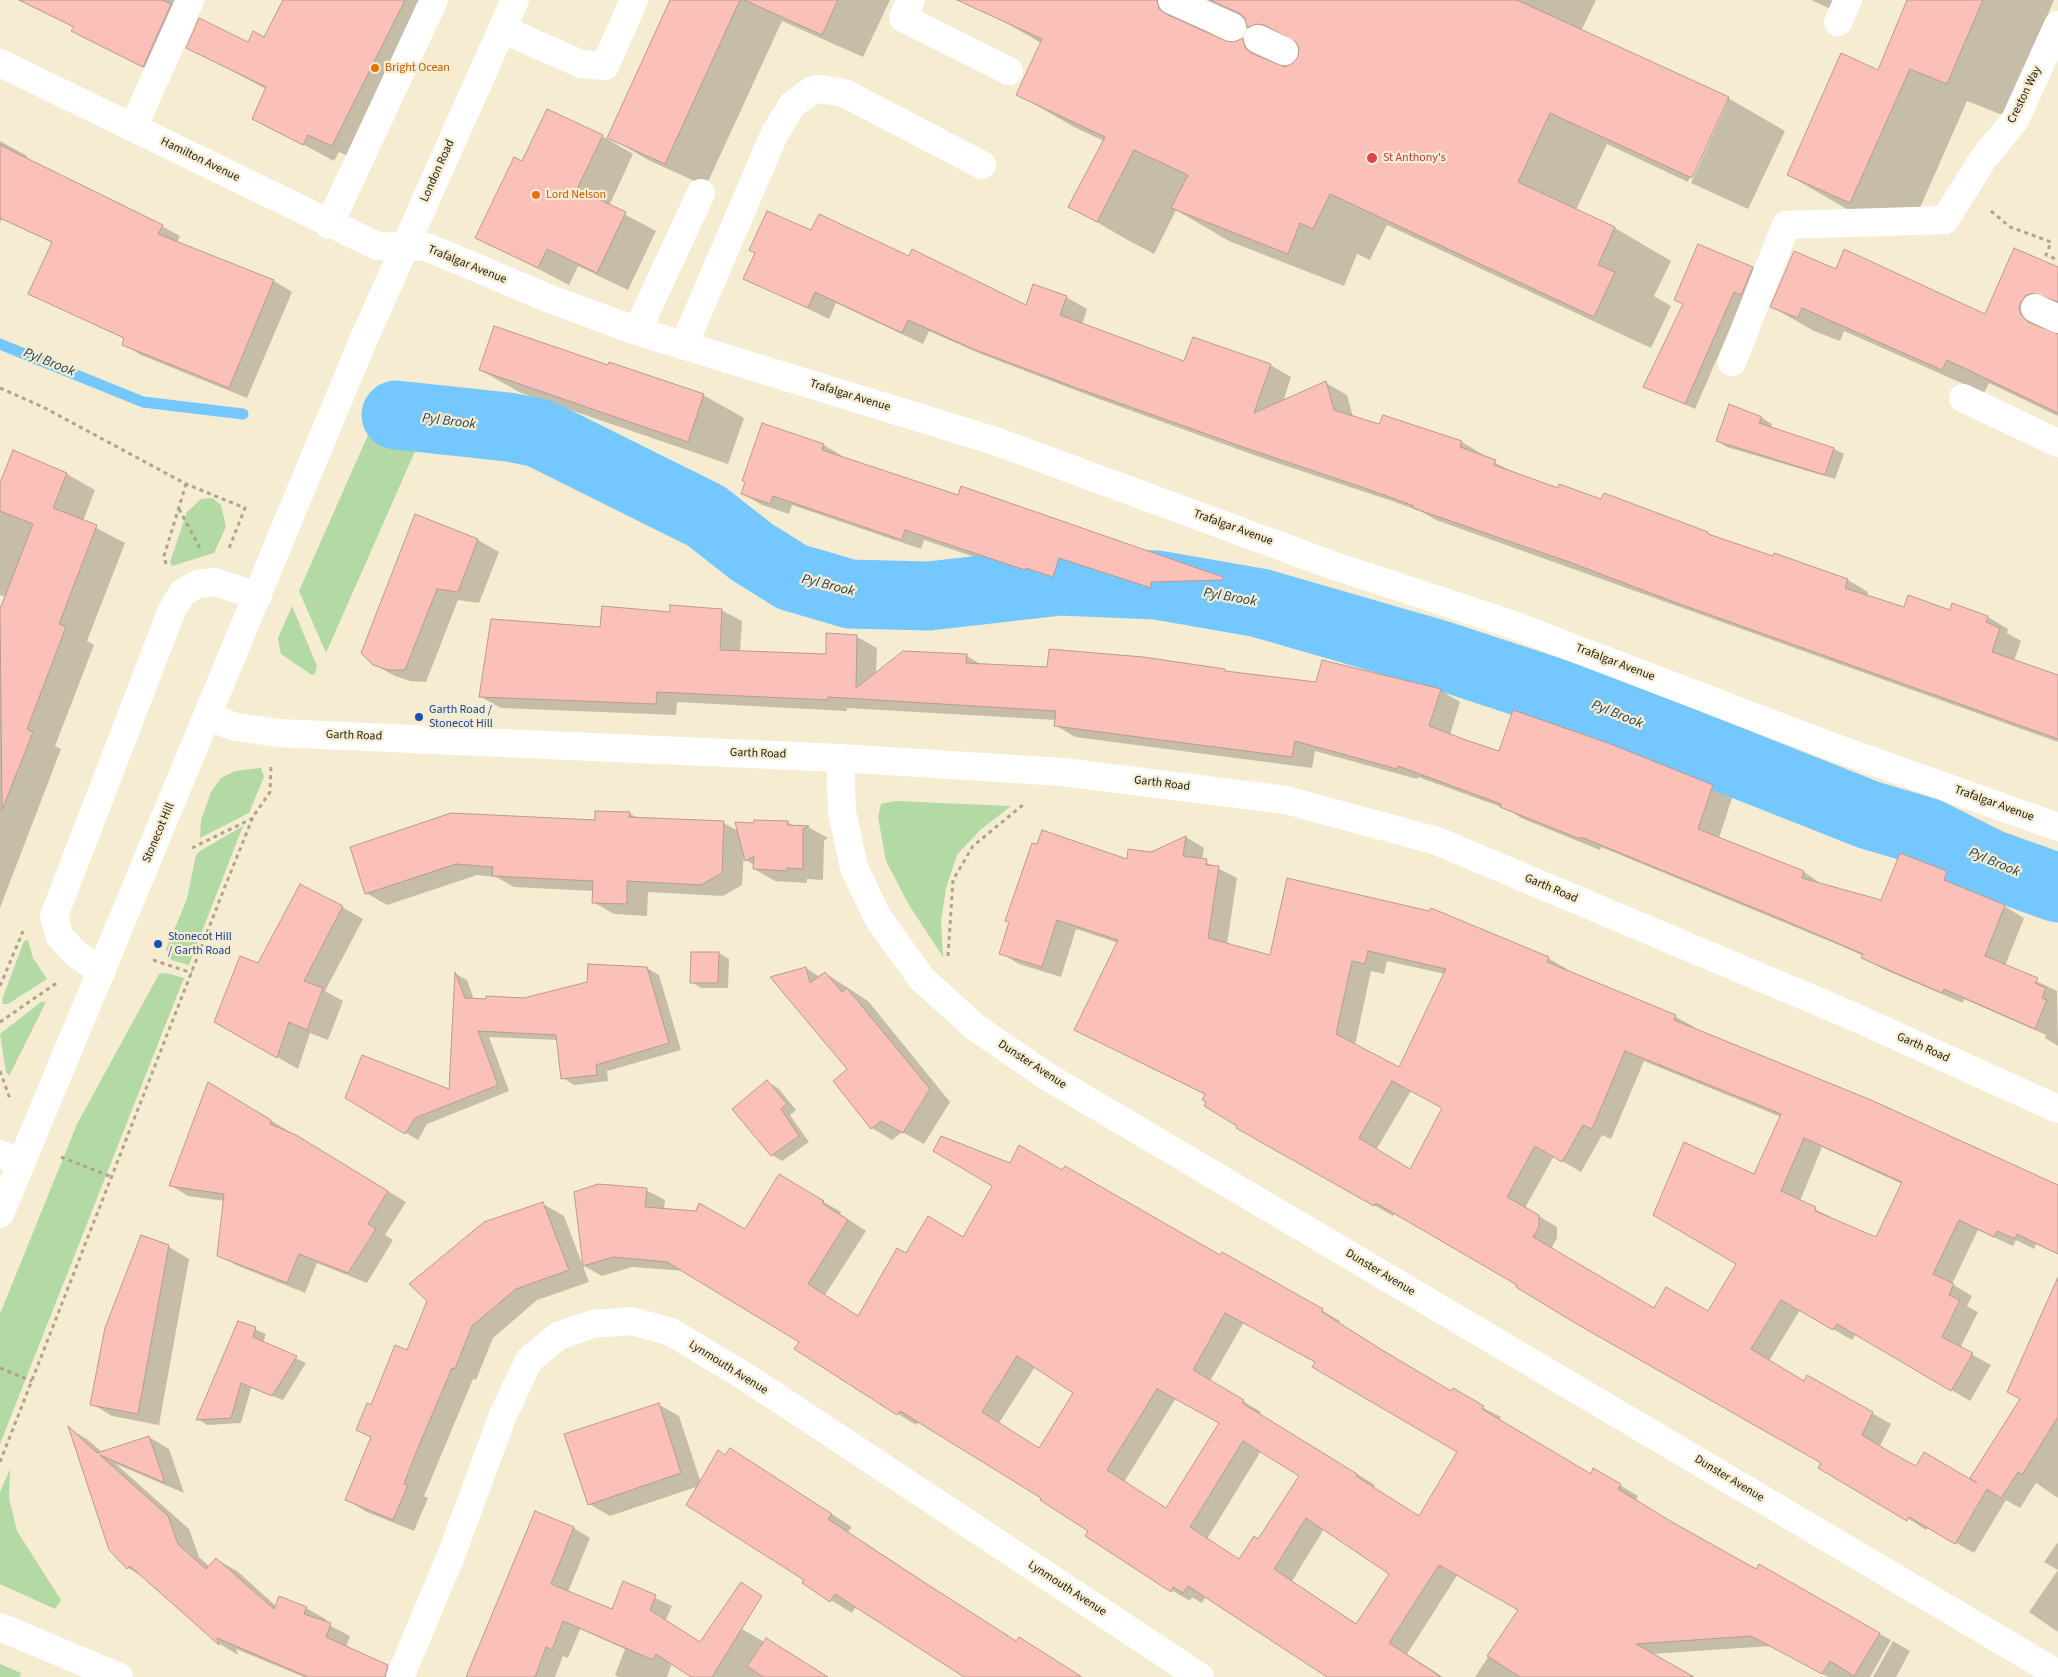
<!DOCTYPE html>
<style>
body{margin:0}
canvas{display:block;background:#f6ecd1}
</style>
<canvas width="2058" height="1677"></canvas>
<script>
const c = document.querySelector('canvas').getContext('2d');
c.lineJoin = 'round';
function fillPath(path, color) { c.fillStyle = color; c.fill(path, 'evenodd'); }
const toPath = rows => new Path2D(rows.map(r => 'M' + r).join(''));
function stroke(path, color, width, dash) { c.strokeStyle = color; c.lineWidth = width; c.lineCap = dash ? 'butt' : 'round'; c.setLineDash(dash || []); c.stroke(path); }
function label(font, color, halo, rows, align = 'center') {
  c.font = font + ' "Source Sans 3",sans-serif'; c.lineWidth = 4.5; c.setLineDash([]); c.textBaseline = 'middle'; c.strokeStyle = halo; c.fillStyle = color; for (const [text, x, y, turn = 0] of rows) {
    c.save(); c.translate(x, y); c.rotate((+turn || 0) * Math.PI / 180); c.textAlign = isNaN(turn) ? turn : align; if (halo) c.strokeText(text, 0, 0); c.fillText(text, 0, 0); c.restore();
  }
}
const green = toPath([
 [371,428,420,440,326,653,299,591],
 [212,498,221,505,226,527,214,553,172,566,170,562,187,512,201,499],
 [292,606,317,666,315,674,312,675,281,654,278,638],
 [261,768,264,777,249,813,200,838,201,820,211,792,221,778,235,771],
 [895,801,1011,806,979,831,957,855,946,888,941,921,943,957,909,905,886,861,878,817,881,804],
 [243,826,189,965,171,960,166,949,187,899,196,855,200,851],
 [28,940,33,958,47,979,8,1004,3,1004,2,1000,24,941],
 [166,973,184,978,0,1444,0,1314,77,1124,159,974],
 [41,1002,46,1002,9,1076,6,1072,0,1034],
 [10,1469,9,1498,17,1531,61,1600,55,1609,0,1584,0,1492],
 [0,1664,21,1673,20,1677,0,1677]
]);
const shadow = toPath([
 [18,0,194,0,159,75,92,42,73,31,75,28],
 [285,0,445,0,363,163,339,152,334,161,254,118,266,89,206,57,265,39],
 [672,0,890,0,863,57,782,21,706,186,650,161,609,137],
 [1004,0,1596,0,1581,31,1728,98,1785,131,1748,209,1691,183,1728,101,1725,101,1688,182,1607,144,1576,210,1615,228,1671,261,1654,296,1671,306,1651,348,1387,225,1370,260,1357,254,1344,286,1229,241,1176,210,1154,254,1126,239,1069,206,1104,141,1074,127,1017,94,1041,43,996,17],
 [1236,18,1247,23,1248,28,1300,57,1290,66,1243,39,1234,44,1213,37,1214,27],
 [1811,0,1837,0,1833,10],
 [1909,0,2054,0,2005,116,1967,101,1908,235,1845,208,1788,175,1879,71],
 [602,136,633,154,609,206,656,231,628,290,578,266,569,285,477,237,522,162],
 [0,141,27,156,26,159,162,226,180,236,177,243,274,281,292,292,247,398,141,355,123,344,125,339,29,293,53,243,2,219,0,223],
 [812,232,910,258,1026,307,1066,297,1087,309,1082,325,1185,362,1270,365,1291,377,1283,402,1326,383,1347,395,1353,417,1380,426,1462,442,1482,454,1481,456,1516,473,1559,490,1708,533,1719,539,1774,557,1775,555,1848,580,1868,592,1867,597,1905,609,1951,611,1953,605,1988,617,2008,629,2007,633,2021,641,2014,661,2058,677,2058,742,1436,520,1422,512,1392,501,1268,460,1096,398,981,354,929,331,923,344,836,303,829,319,745,278],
 [1752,268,1762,274,1744,297,1695,409,1644,386],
 [2058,268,2058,416,1989,383,1984,393,1844,331,1840,341,1814,331,1772,307,1837,270,1986,316],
 [609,367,703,395,744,418,728,464,521,393,480,370],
 [1730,405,1762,418,1772,424,1770,428,1834,449,1844,454,1835,479,1727,447,1717,441],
 [824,445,842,456,842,458,959,497,1223,578,1242,590,1170,592,1169,598,1078,567,1072,586,1045,578,1044,580,924,540,921,549,792,505,789,514,762,505,743,494],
 [13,452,67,474,95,490,83,521,125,543,87,641,94,645,55,746,61,749,0,908,0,639,9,614,6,597,0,595,0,486],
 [416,516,478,540,499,552,479,603,458,600,426,682,410,681,395,676,373,664],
 [721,610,742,621,740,652,827,655,857,637,877,648,876,673,967,656,982,665,1048,668,1225,670,1229,673,1317,684,1440,690,1460,702,1450,735,1499,753,1712,787,1732,798,1719,838,1804,872,1823,885,1882,902,1946,872,1966,884,1964,890,2004,906,2024,918,2005,966,2057,991,2058,1046,2045,1038,2046,1035,1964,999,1963,1003,1883,969,1863,958,1864,956,1834,943,1601,847,1600,850,1521,818,1507,809,1418,777,1417,779,1315,751,1312,768,1075,737,1055,725,1056,720,847,708,847,711,677,702,676,715,501,708,481,697,601,629,671,613],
 [629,813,639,819,723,823,739,831,737,823,787,822,795,826,808,827,828,838,824,841,823,880,807,879,807,883,775,881,754,869,754,865,746,860,744,853,742,885,723,896,648,892,647,916,614,914,593,902,594,891,514,887,496,877,477,875,387,905,366,893,351,847,596,822],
 [1186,837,1204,848,1202,860,1237,878,1227,944,1271,956,1430,912,1431,910,1548,958,1567,969,1566,971,1676,1017,1694,1027,1693,1029,1871,1101,2058,1185,2058,1254,2036,1244,2034,1249,2016,1240,2013,1246,1978,1230,1952,1284,1972,1296,1967,1306,1978,1312,1960,1348,1991,1365,1970,1401,1856,1334,1852,1340,1800,1310,1769,1361,1804,1382,1807,1376,1891,1424,1880,1446,1916,1468,1982,1487,2022,1399,2058,1336,2058,1498,2036,1483,2020,1508,2006,1500,1974,1553,1928,1527,1926,1530,1823,1463,1576,1322,1481,1263,1395,1213,1393,1216,1238,1127,1208,1102,1206,1095,1076,1030,1118,943,1076,929,1061,977,1019,964,1001,953,1128,861,1152,853],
 [1387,961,1445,974,1399,1069,1355,1045,1371,971,1384,974],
 [1644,1061,1781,1117,1754,1176,1737,1264,1709,1313,1654,1309,1551,1249,1557,1238,1557,1227,1525,1208,1554,1156,1581,1172,1602,1135,1611,1139],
 [1411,1091,1443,1108,1410,1170,1376,1150],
 [1822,1147,1902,1184,1876,1239,1834,1221,1834,1219,1800,1201],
 [342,907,363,919,325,991,343,1001,328,1040,310,1033,298,1069,216,1021,259,964],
 [692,953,719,953,729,959,728,988,701,988,691,982],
 [647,968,659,975,681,1050,607,1071,608,1081,574,1085,563,1078,558,1040,489,1037,509,1091,427,1124,418,1140,346,1098,450,1091,456,974,467,980,474,1000,524,999],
 [806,968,820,977,825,973,868,1001,950,1102,924,1144,902,1132,892,1140,872,1128,849,1070,773,978],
 [767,1082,778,1088,796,1110,790,1115,809,1142,782,1161,772,1155],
 [227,1094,406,1202,385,1235,393,1240,367,1283,317,1263,305,1293,236,1265,218,1255,225,1201,188,1196,170,1185],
 [779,1176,841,1212,840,1214,866,1231,825,1295,859,1317,906,1255,963,1238,1221,1257,1277,1284,1340,1321,1339,1323,1435,1383,1501,1417,1499,1420,1591,1475,1594,1470,1638,1496,1636,1500,1682,1529,1891,1640,1870,1677,1828,1677,1771,1646,1651,1654,1692,1677,1475,1677,1519,1610,1458,1574,1407,1654,1443,1677,1331,1677,1206,1596,1202,1603,1192,1597,1190,1601,1171,1590,1043,1498,919,1421,916,1425,898,1414,796,1349,801,1341,686,1271,632,1267,602,1276,584,1266,646,1190,665,1200,664,1209,745,1231],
 [1244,1322,1316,1362,1458,1452,1420,1517,1373,1488,1375,1485,1260,1414,1261,1412,1210,1381],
 [1035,1367,1074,1392,1040,1449,999,1423],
 [1176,1398,1220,1423,1167,1509,1124,1482],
 [1261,1451,1301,1476,1259,1541,1240,1560,1207,1539],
 [1324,1529,1390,1573,1357,1624,1292,1581],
 [543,1204,564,1216,589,1282,537,1300,493,1338,476,1380,473,1379,424,1496,428,1498,414,1531,367,1512,347,1500,372,1438,357,1430,408,1351],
 [169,1247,189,1259,159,1425,112,1416,92,1404],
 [238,1322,266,1334,263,1343,306,1363,283,1400,251,1388,241,1423,207,1425,198,1419],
 [658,1404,679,1416,701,1483,726,1456,751,1462,852,1527,848,1532,964,1608,1017,1642,1040,1651,1082,1677,966,1677,856,1606,852,1613,803,1583,806,1579,699,1486,610,1516,589,1504],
 [70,1429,88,1440,102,1452,149,1437,169,1449,184,1493,116,1464,189,1529,199,1557,210,1567,216,1559,237,1571,276,1606,306,1608,327,1620,325,1623,350,1636,346,1647,395,1672,393,1677,304,1677,236,1649,238,1655,220,1644,147,1579,128,1568],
 [535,1513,574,1528,590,1538,568,1592,612,1610,624,1583,672,1606,666,1620,701,1643,735,1625,825,1677,693,1677,672,1663,667,1677,619,1677,615,1675,625,1649,580,1629,568,1658,563,1656,555,1677,467,1677],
 [2058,1542,2058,1632,2029,1612,2058,1570,2044,1562],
 [1893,1641,1910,1651,1896,1677,1873,1677]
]);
const stream = toPath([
 [0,344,143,402,243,414]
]);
const river = toPath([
 [396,415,508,427,539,433,706,516,752,552,792,577,850,594,929,596,1060,581,1157,585,1260,603,1443,656,1583,702,1869,815,1927,832,1991,864,2058,888]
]);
const building = toPath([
 [19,0,162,0,171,4,143,67,71,31,74,27,19,0],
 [283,0,405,0,332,146,308,135,303,145,252,119,266,87,186,48,199,18,248,42,253,31,264,37,283,0],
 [670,0,740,0,665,164,607,138,670,0],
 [744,0,838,0,822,35,744,0],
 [957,0,1157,0,1159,9,1166,14,1226,41,1234,42,1243,38,1245,48,1251,53,1285,67,1293,63,1298,57,1299,49,1296,42,1264,25,1256,24,1247,28,1245,18,1239,13,1210,0,1517,0,1729,97,1692,178,1550,113,1518,182,1615,227,1598,265,1615,272,1594,317,1330,194,1313,229,1300,223,1288,254,1171,208,1188,175,1134,150,1097,222,1068,207,1105,137,1016,95,1042,39,957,0],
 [1907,0,1983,0,1947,84,1910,69,1850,203,1787,175,1841,53,1878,70,1907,0],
 [547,109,603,135,577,189,626,212,597,273,547,249,538,268,475,238,514,157,522,161,547,109],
 [0,145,163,225,158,234,274,280,229,388,122,345,124,338,28,294,52,242,0,218,0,145],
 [767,211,811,230,819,214,909,256,912,249,1026,305,1033,284,1067,296,1060,315,1184,361,1193,337,1271,364,1254,413,1326,381,1334,410,1379,424,1383,415,1462,441,1460,447,1496,460,1494,465,1558,488,1559,484,1601,499,1604,493,1708,532,1708,534,1773,556,1774,553,1848,579,1845,588,1904,607,1908,595,1950,610,1952,603,1988,616,1986,622,2000,628,1992,652,2058,675,2058,739,1674,602,1572,563,1413,508,1414,506,1370,490,1246,448,1074,387,973,349,908,320,902,333,815,292,808,308,743,279,755,253,749,250,767,211],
 [1698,244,1753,267,1741,295,1734,292,1685,404,1643,387,1683,304,1674,300,1698,244],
 [2014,248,2058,267,2058,302,2033,293,2026,295,2021,302,2019,309,2022,316,2028,322,2058,334,2058,413,1947,360,1942,370,1802,308,1798,318,1770,307,1794,251,1836,269,1844,249,1985,314,2014,248],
 [494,326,608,365,609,362,704,394,688,442,479,370,494,326],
 [1729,404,1762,417,1759,423,1834,448,1825,475,1716,441,1729,404],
 [762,423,824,444,822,450,958,495,961,486,1223,577,1223,580,1151,582,1151,588,1059,558,1053,577,1026,568,1025,570,905,530,902,540,773,496,770,504,741,494,745,482,742,481,762,423],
 [13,450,67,473,53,508,97,525,59,624,66,627,27,729,33,732,2,810,0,609,33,524,0,511,0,483,13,450],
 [415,514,478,539,458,592,437,589,405,670,388,670,373,665,361,653,415,514],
 [670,605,722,609,720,650,826,654,826,633,857,635,856,688,903,651,967,654,966,663,1047,667,1049,649,1143,657,1225,669,1225,671,1316,682,1322,660,1441,689,1429,726,1466,740,1499,751,1513,710,1608,743,1713,785,1698,829,1804,871,1802,878,1881,900,1900,853,1947,871,1944,880,2005,905,1985,956,2038,978,2035,983,2046,988,2042,998,2047,1000,2035,1029,1944,989,1942,993,1861,958,1863,954,1774,916,1581,837,1580,839,1500,807,1501,804,1398,766,1397,769,1295,741,1292,757,1054,726,1056,711,828,697,828,700,657,692,656,704,479,697,491,619,600,627,602,606,670,612,670,605],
 [595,811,630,812,629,817,724,821,722,873,701,885,627,881,627,904,592,903,593,881,492,876,493,867,456,864,365,894,350,847,451,813,595,820,595,811],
 [754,820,788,821,787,825,809,826,803,829,803,869,787,868,787,871,753,869,754,856,745,861,735,822,754,823,754,820],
 [1042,830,1127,859,1128,849,1151,852,1186,836,1183,856,1207,859,1206,865,1219,866,1208,938,1270,955,1287,878,1429,911,1431,908,1549,957,1547,962,1676,1015,1674,1020,1871,1100,2058,1185,2058,1254,2017,1234,2015,1239,1997,1231,1994,1237,1959,1220,1933,1274,1954,1284,1949,1295,1960,1300,1942,1337,1973,1353,1951,1391,1837,1324,1833,1330,1781,1300,1751,1349,1804,1381,1807,1375,1873,1412,1862,1435,1890,1452,1916,1466,1924,1452,1977,1483,1970,1478,2020,1399,2007,1392,2058,1277,2058,1417,2022,1475,2018,1472,2001,1498,1987,1489,1955,1544,1909,1517,1907,1521,1818,1468,1821,1463,1575,1323,1516,1287,1517,1285,1376,1203,1374,1206,1236,1128,1237,1126,1204,1106,1206,1102,1202,1100,1205,1094,1074,1030,1118,940,1057,920,1042,967,999,954,1009,922,1005,921,1032,843,1037,844,1042,830],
 [1368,951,1446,969,1399,1067,1336,1034,1352,961,1365,964,1368,951],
 [1625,1051,1781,1114,1754,1174,1684,1142,1653,1215,1736,1264,1708,1311,1666,1287,1654,1308,1533,1237,1539,1227,1539,1215,1507,1197,1535,1146,1562,1162,1583,1125,1592,1129,1625,1051],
 [1392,1081,1442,1108,1410,1169,1359,1138,1392,1081],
 [1804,1138,1902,1182,1876,1237,1815,1211,1816,1207,1781,1191,1804,1138],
 [300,884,343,906,304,981,323,988,307,1030,289,1022,277,1058,214,1022,240,956,258,963,300,884],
 [691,952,719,952,718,983,690,983,691,952],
 [588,964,647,967,669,1043,596,1065,597,1075,561,1079,556,1035,478,1031,498,1085,415,1118,405,1134,345,1098,362,1055,449,1089,455,972,465,998,486,999,486,996,524,998,587,982,588,964],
 [806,967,810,983,825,972,842,992,847,988,930,1089,903,1133,881,1121,871,1129,833,1081,847,1069,770,977,806,967],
 [767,1080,787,1104,781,1109,799,1136,771,1156,732,1109,767,1080],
 [208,1082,271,1120,270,1124,296,1135,388,1191,368,1224,376,1229,348,1273,299,1254,287,1283,217,1256,224,1194,169,1186,208,1082],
 [941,1136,1010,1163,1019,1145,1062,1170,1065,1166,1220,1255,1222,1252,1323,1309,1322,1312,1382,1350,1451,1391,1453,1388,1484,1406,1482,1409,1591,1474,1593,1468,1621,1484,1618,1489,1672,1522,1756,1569,1759,1564,1880,1633,1854,1676,1830,1661,1822,1674,1751,1636,1636,1644,1694,1677,1520,1677,1487,1656,1518,1610,1439,1565,1389,1643,1441,1677,1327,1677,1188,1586,1183,1593,1173,1587,1171,1592,1085,1536,1088,1531,1040,1500,1041,1498,900,1411,897,1415,794,1349,799,1342,667,1262,613,1257,583,1266,574,1192,598,1184,647,1188,645,1207,696,1211,699,1203,745,1229,779,1174,824,1201,822,1203,848,1220,808,1284,858,1316,897,1248,906,1253,928,1216,963,1237,992,1186,933,1151,941,1136],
 [1225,1313,1315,1362,1312,1367,1457,1452,1419,1516,1356,1476,1357,1474,1242,1403,1244,1400,1193,1370,1225,1313],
 [1017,1356,1073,1393,1039,1448,982,1412,1017,1356],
 [1157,1389,1219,1423,1166,1508,1107,1470,1157,1389],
 [1243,1441,1299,1476,1258,1539,1254,1536,1239,1559,1190,1527,1243,1441],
 [1306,1518,1389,1574,1356,1624,1274,1569,1306,1518],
 [543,1202,569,1270,516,1289,472,1326,455,1369,452,1368,415,1455,404,1484,408,1485,393,1520,345,1500,371,1437,356,1430,367,1403,371,1405,395,1345,407,1350,427,1301,409,1284,484,1222,543,1202],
 [141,1235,169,1245,138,1414,90,1405,105,1328,141,1235],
 [238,1321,256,1327,253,1337,297,1356,272,1396,241,1383,231,1418,196,1420,238,1321],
 [659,1403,681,1473,588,1505,564,1434,659,1403],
 [68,1426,97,1453,149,1436,165,1483,100,1455,168,1516,178,1544,206,1569,216,1558,274,1609,279,1596,307,1607,304,1614,331,1623,326,1637,388,1665,385,1677,308,1677,217,1638,219,1645,130,1566,127,1569,109,1550,68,1426],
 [730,1448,832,1514,828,1519,919,1579,1016,1641,1019,1637,1082,1677,964,1677,835,1594,830,1602,802,1583,804,1580,686,1505,718,1450,725,1455,730,1448],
 [535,1511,574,1527,551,1584,612,1609,623,1581,656,1595,650,1610,700,1642,741,1582,762,1596,712,1677,691,1677,656,1654,653,1660,563,1621,552,1650,546,1647,535,1677,466,1677,535,1511],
 [766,1638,828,1677,763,1677,747,1666,766,1638]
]);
const path = toPath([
 [1991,211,2010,227,2051,242,2046,255,2058,260],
 [0,388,43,407,186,484,245,508,228,551],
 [179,509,201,550],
 [166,564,164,556,186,484],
 [192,848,253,818],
 [948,956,953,880,973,846,1024,804],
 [153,960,192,973],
 [0,986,23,931],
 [0,1022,58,982],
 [0,1071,10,1099],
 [61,1157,112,1177],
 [0,1368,32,1381],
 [0,1462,226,884,253,817,270,792,271,766]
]);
const minor = toPath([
 [911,0,903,18,1009,71],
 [1172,0,1232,27],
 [1838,22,1848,0],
 [502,29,581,64,605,66,634,0],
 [1258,39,1284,51],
 [0,63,377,246,427,247,550,299,637,331,995,441,1329,564,1508,623,1833,747,2058,827],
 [133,128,190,0],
 [329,225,434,0],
 [2035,308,2058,319],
 [637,331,701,193],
 [684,345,774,135,792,105,811,91,820,89,844,93,982,165],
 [1732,362,1786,225,1945,220,1983,159,2015,120,2058,25],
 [1963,398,2058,443],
 [208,717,236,727,278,733,840,758,1063,772,1286,800,1437,841,1850,1015,2058,1109],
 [840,758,842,811,854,868,878,918,921,978,975,1027,1048,1077,2058,1674],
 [102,972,75,953,60,937,54,916,172,610,183,592,198,584,215,582,258,596],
 [0,1154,21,1162],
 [0,1627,119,1677],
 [400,1677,452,1553,503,1415,529,1360,558,1336,593,1324,632,1321,671,1332,746,1377,1200,1677]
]);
const highway = toPath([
 [0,1214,362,343,515,0]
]);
const markers = [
 [375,68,5,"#e8710a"],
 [1372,158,6,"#e0444e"],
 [536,195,5,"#e8710a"],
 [419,717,5,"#1a4fb4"],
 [158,944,5,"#1a4fb4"]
];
const foodNames = [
 ["Bright Ocean",385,68],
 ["Lord Nelson",546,195]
];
const streetNames = [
 ["Creston Way",2025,95,-64],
 ["Hamilton Avenue",200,160,26],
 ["London Road",438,171,-66],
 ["Trafalgar Avenue",467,265,22],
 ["Trafalgar Avenue",850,396,17],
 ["Trafalgar Avenue",1233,528,20],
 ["Trafalgar Avenue",1615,663,21],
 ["Garth Road",354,736,2],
 ["Garth Road",758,754,2],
 ["Garth Road",1162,784,7],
 ["Trafalgar Avenue",1994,804,20],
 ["Stonecot Hill",159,833,-67],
 ["Garth Road",1551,889,23],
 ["Garth Road",1923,1048,24],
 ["Dunster Avenue",1032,1065,33],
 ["Dunster Avenue",1380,1273,31],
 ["Lynmouth Avenue",728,1368,32],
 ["Dunster Avenue",1729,1479,31],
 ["Lynmouth Avenue",1067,1589,33]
];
const healthNames = [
 ["St Anthony's",1383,158]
];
const transitNames = [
 ["Garth Road /",429,710],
 ["Stonecot Hill",429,724],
 ["Stonecot Hill",168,937],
 ["/ Garth Road",168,951]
];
const waterNames = [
 ["Pyl Brook",49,363,22],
 ["Pyl Brook",449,422,7],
 ["Pyl Brook",828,586,14],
 ["Pyl Brook",1230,598,10],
 ["Pyl Brook",1617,715,22],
 ["Pyl Brook",1994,863,23]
];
fillPath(green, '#b3d9a5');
fillPath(shadow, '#0003');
stroke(stream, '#75c8ff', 11);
stroke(river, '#75c8ff', 69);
fillPath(building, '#fbc1b9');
stroke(building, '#b89a95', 1);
stroke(path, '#aca48f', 3, [4, 4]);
stroke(minor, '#fff', 28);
stroke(highway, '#fff', 28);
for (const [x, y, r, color] of markers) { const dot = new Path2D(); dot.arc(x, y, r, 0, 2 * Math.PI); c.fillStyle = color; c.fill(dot); stroke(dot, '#f6ecd1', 2); }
label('12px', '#c56008', '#f6ecd1', foodNames, 'left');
label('12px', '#252117', '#f6ecd1', streetNames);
label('12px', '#be3a42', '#f6ecd1', healthNames, 'left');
label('12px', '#164399', '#f6ecd1', transitNames, 'left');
label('italic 14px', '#183c53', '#f6ecd1', waterNames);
</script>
